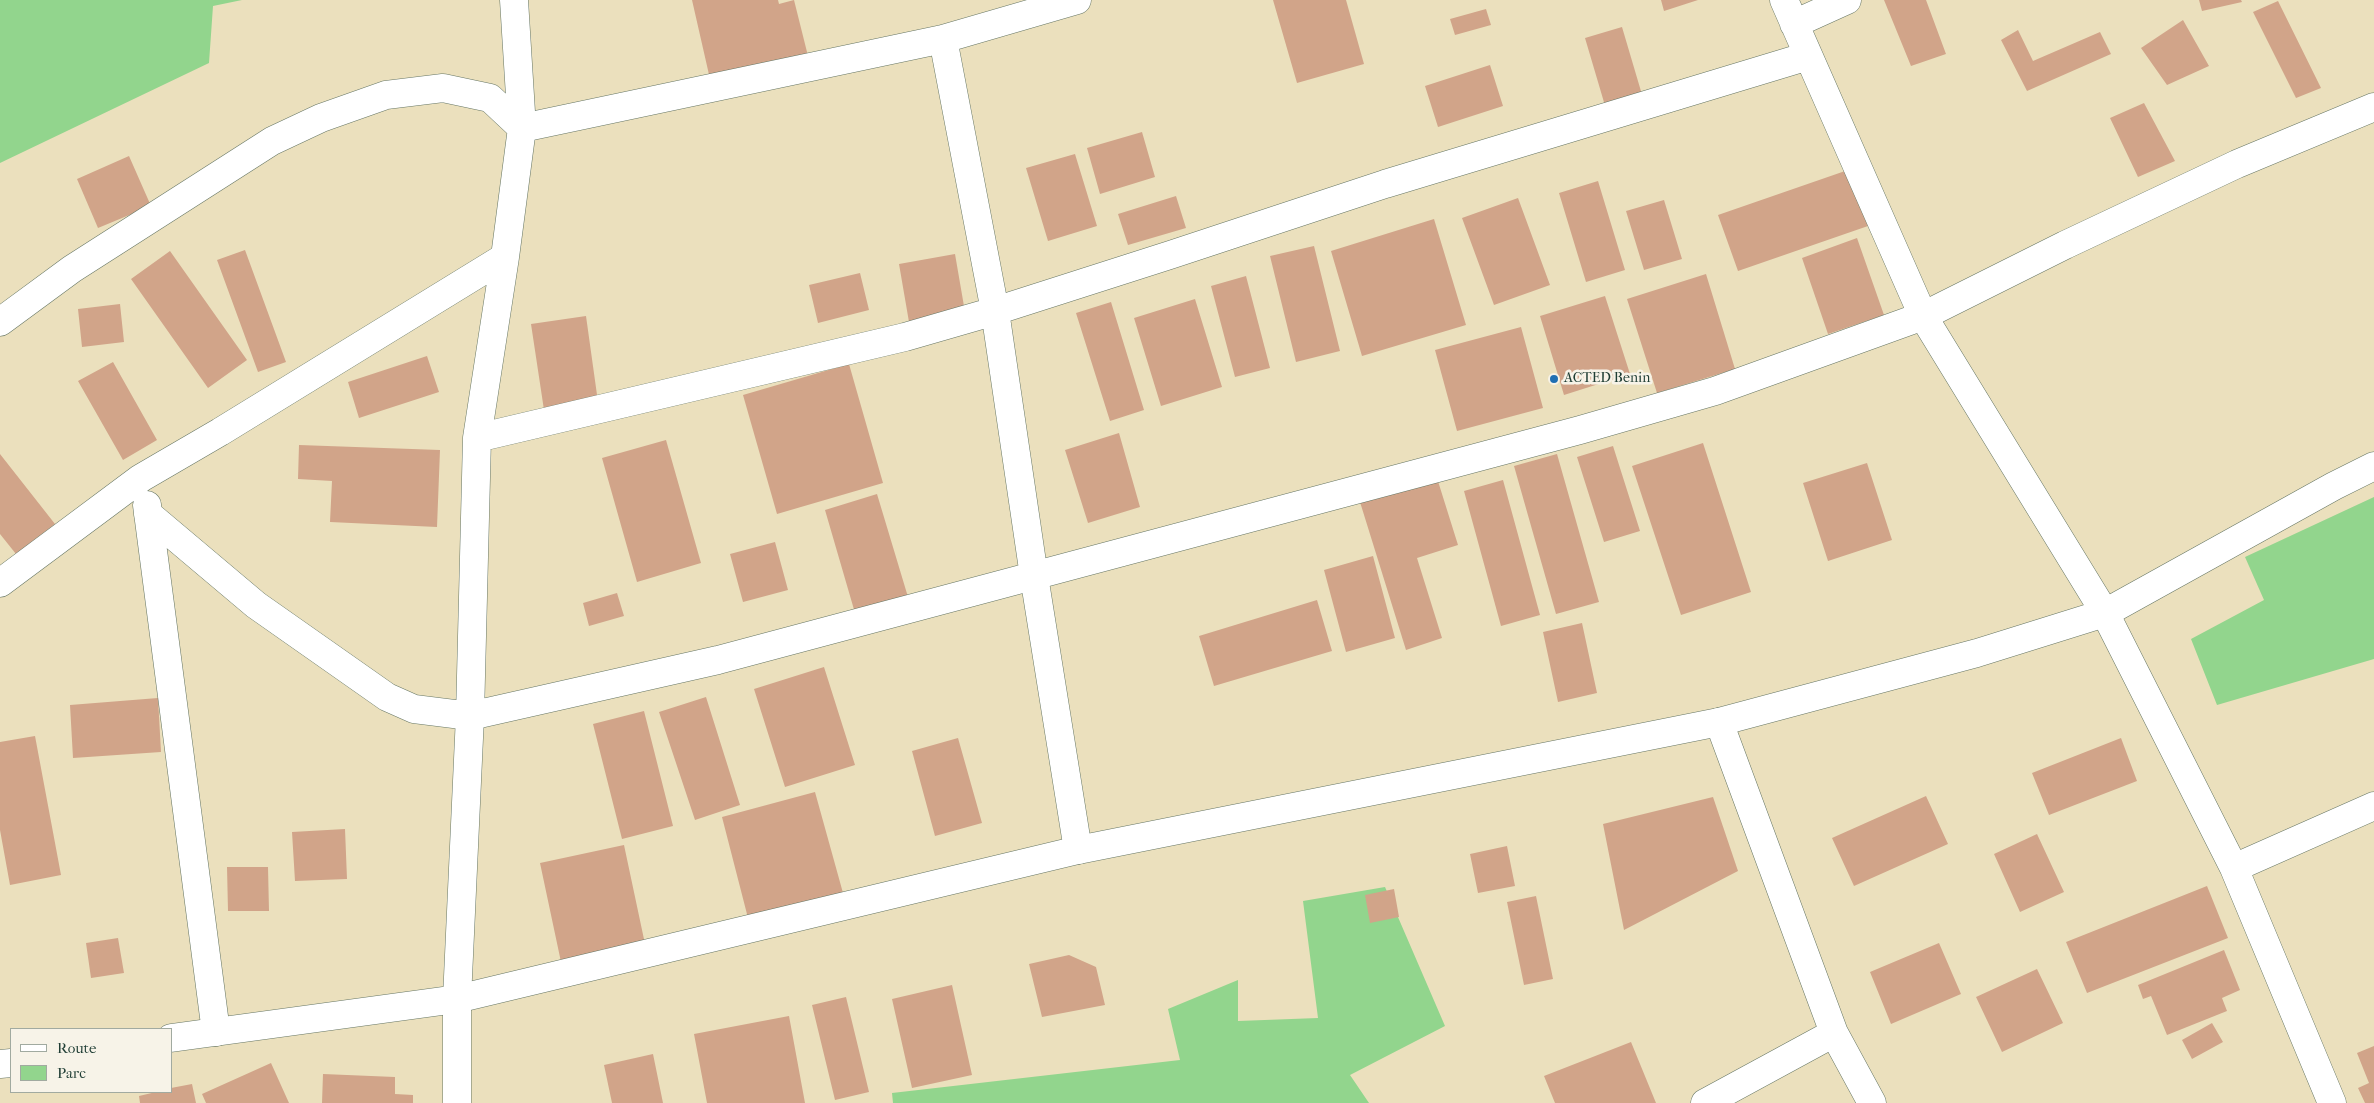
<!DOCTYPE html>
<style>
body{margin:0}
#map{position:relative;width:2374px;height:1103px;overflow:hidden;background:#ebe0bd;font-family:"IM FELL French Canon",serif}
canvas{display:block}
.legend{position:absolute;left:10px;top:1028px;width:162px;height:65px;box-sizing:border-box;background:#f7f3e8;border:1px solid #a1aaa0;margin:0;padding:6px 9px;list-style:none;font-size:15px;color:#1f3d34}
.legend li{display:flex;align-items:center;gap:10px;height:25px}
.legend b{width:25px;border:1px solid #a1aaa0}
</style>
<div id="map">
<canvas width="2374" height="1103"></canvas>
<ul class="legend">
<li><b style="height:6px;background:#fff"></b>Route</li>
<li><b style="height:14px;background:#92d58d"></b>Parc</li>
</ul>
</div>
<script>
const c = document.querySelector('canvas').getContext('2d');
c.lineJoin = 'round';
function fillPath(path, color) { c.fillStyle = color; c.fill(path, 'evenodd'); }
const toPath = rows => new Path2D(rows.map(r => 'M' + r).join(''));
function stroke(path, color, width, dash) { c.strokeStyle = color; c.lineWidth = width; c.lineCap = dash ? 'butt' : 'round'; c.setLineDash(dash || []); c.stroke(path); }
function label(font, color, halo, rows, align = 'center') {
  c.font = font + ' "IM FELL French Canon",serif'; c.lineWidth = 5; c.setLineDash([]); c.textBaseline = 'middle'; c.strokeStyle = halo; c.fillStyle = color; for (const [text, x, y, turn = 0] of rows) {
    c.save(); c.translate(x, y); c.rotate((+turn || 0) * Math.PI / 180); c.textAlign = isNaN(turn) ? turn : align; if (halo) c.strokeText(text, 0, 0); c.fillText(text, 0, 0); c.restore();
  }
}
const green = toPath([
 [0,0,242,0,213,6,209,63,0,163],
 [2374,497,2374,659,2217,705,2191,639,2264,600,2245,557],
 [1385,887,1445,1026,1350,1075,1369,1103,893,1103,892,1093,1180,1060,1168,1009,1238,980,1238,1021,1318,1018,1303,901]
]);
const building = toPath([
 [692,0,778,0,779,4,794,0,808,56,710,79],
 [1273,0,1346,0,1364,64,1297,83],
 [1661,0,1698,0,1664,11],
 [1884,0,1926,0,1946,54,1911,66],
 [2199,0,2241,0,2242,2,2202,11],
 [2278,1,2321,88,2296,98,2253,12],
 [1486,9,1491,25,1455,35,1450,19],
 [2183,20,2209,66,2167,85,2141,48],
 [1622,27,1643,98,1606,109,1585,38],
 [2018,30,2033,61,2100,32,2111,54,2027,91,2001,40],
 [1490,65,1503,106,1438,127,1425,86],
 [2144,103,2175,161,2138,177,2110,118],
 [1142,132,1155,177,1100,194,1087,148],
 [1075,154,1097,226,1048,241,1026,168],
 [129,156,151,206,98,228,77,179],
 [1848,170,1868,226,1738,271,1718,215],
 [1598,181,1625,270,1586,282,1559,193],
 [1176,196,1186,228,1128,245,1118,214],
 [1518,198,1550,285,1494,305,1462,218],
 [1664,200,1682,259,1644,270,1626,211],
 [1434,219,1466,325,1362,356,1331,251],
 [1857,238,1884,315,1828,334,1802,258],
 [1314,246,1340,351,1296,362,1270,256],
 [245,250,286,362,258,372,217,260],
 [170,251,247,360,208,388,131,279],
 [955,254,965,312,909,322,899,264],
 [860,273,869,310,818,323,809,285],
 [1706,274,1735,369,1657,393,1627,299],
 [1246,276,1270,368,1235,377,1211,286],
 [1605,296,1630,374,1564,395,1540,316],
 [1195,299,1222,387,1161,406,1134,318],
 [1111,302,1144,410,1110,421,1076,313],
 [120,304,124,342,82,347,78,309],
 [586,316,598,402,544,410,531,324],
 [1521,327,1543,408,1457,431,1435,350],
 [427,356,439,392,359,418,348,382],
 [113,362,157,440,123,460,78,381],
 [849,364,883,483,777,514,743,395],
 [1119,433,1140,507,1088,523,1065,450],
 [666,440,701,563,637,582,602,458],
 [1703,443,1751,592,1681,615,1632,466],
 [299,445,440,450,437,527,330,522,332,481,298,479],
 [1613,446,1640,531,1604,542,1577,457],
 [0,454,55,524,16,554,0,534],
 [1557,454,1599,602,1556,614,1514,466],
 [1867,463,1892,540,1828,561,1803,483],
 [1437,478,1458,545,1417,558,1442,638,1406,650,1360,502],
 [1503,480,1540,615,1501,626,1464,491],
 [877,494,908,597,855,613,825,510],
 [775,542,788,590,743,602,730,554],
 [1373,556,1395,638,1346,652,1324,570],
 [617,593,624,616,589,626,583,603],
 [1317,600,1332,651,1214,686,1199,636],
 [1582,623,1597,693,1558,702,1543,632],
 [824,667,855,765,785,787,754,689],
 [706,697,740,805,695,820,659,712],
 [158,698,161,752,73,758,70,705],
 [644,711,673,826,622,839,593,724],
 [35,736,61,875,10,885,0,830,0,742],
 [958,738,982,823,935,836,912,751],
 [2121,738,2137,781,2049,815,2032,773],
 [815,792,843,893,748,918,722,817],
 [1926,796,1948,844,1854,886,1832,838],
 [1713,797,1738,871,1624,930,1603,824],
 [345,829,347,879,295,881,292,832],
 [2037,834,2064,892,2020,912,1994,854],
 [624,845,645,944,561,962,540,863],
 [1507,846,1515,886,1478,893,1470,854],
 [227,867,268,867,269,911,228,911],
 [2207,886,2228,938,2087,993,2066,942],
 [1394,889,1399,917,1370,923,1365,895],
 [1536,896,1553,979,1524,985,1507,902],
 [118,938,124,973,91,978,86,943],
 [1939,943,1961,994,1891,1024,1870,972],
 [2224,950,2240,990,2222,998,2227,1011,2167,1035,2151,996,2143,999,2138,985],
 [1069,955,1096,967,1105,1005,1042,1017,1029,964],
 [2037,969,2063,1023,2002,1052,1976,997],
 [952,985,972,1075,912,1088,892,999],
 [846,997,869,1092,835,1100,812,1005],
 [789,1016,805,1103,707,1103,694,1034],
 [2212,1023,2223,1042,2192,1059,2182,1040],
 [1631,1042,1656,1103,1555,1103,1544,1076],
 [2374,1046,2374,1103,2365,1103,2358,1088,2369,1083,2357,1053],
 [653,1054,663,1103,612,1103,604,1065],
 [271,1063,289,1103,206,1103,202,1094],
 [323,1074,395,1077,395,1094,413,1095,413,1103,322,1103],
 [192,1084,196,1103,140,1103,139,1096,156,1092,171,1092,171,1088]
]);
const street = toPath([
 [1784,0,1923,316,2105,613,2234,868,2332,1103],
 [1794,24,1847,0],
 [943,39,995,311,1034,576,1078,850],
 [0,322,72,269,272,141,321,118,386,95,443,88,490,98,522,128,943,39,1077,0],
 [477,438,905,337,995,311,1170,255,1385,184,1808,56],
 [147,505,216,1032],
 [148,514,256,605,387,697,414,709,470,716,718,660,1580,430,1715,391,1923,316,2065,245,2237,164,2374,107],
 [0,583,141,478,220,432,505,257],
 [1719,722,1834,1033,1872,1103],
 [2234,868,2374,806],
 [457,1103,457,999,470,716,477,438,505,257,522,128,514,0],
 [1705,1103,1834,1033]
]);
const secondary = toPath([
 [171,1038,457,999,1078,850,1719,722,1977,653,2105,613,2334,486,2374,466],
 [0,1064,11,1063]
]);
const markers = [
 [1554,379,5,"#1f6fb2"]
];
const poiNames = [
 ["ACTED Benin",1564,379]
];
fillPath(green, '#92d58d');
fillPath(building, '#d1a489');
stroke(street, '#667664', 29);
stroke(secondary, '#667664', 29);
stroke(street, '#fff', 28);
stroke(secondary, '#fff', 28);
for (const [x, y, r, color] of markers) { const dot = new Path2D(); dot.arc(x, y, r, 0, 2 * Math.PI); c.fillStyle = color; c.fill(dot); stroke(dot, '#f7f3e8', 2); }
label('14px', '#1f3d34', '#f7f3e8', poiNames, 'left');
</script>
